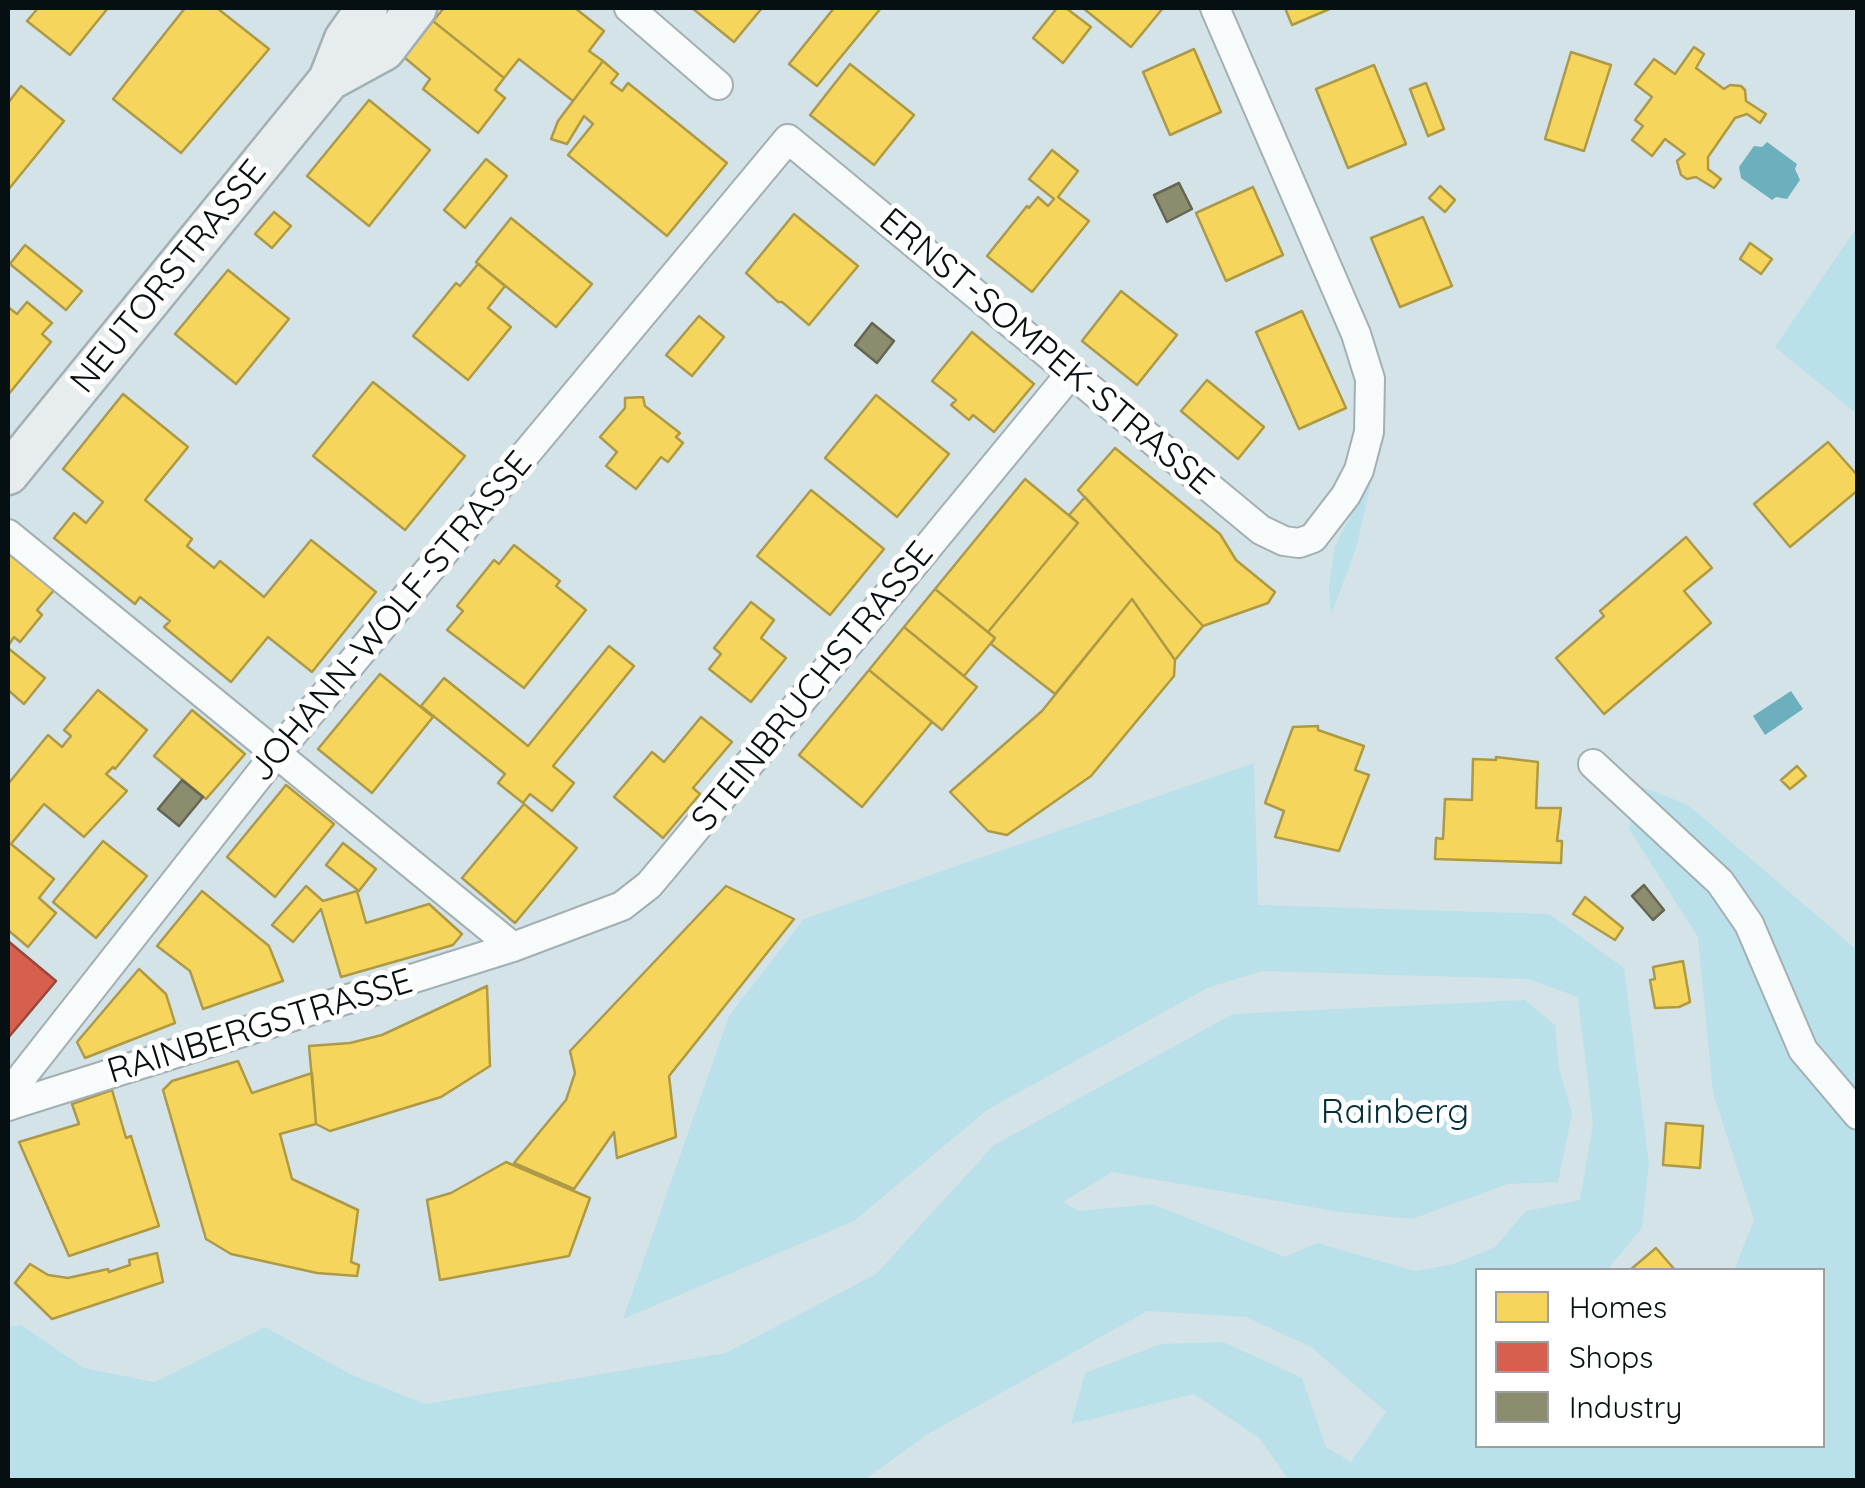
<!DOCTYPE html>
<style>
body{margin:0}
#map{position:relative;width:1865px;height:1488px;overflow:hidden;background:#d3e3e7;font-family:Quicksand,sans-serif}
canvas{display:block}
.frame{position:absolute;inset:0;border:10px solid #060f12;pointer-events:none}
.legend{position:absolute;left:1475px;top:1268px;width:350px;height:180px;box-sizing:border-box;background:#fff;border:2px solid #9b9fa0;margin:0;padding:12px 18px;list-style:none;font-size:30px;color:#060f12}
.legend li{display:flex;align-items:center;gap:20px;height:50px}
.legend b{width:50px;border:2px solid #9b9fa0}
</style>
<div id="map">
<canvas width="1865" height="1488"></canvas>
<div class="frame"></div>
<ul class="legend">
<li><b style="height:28px;background:#f6d55c"></b>Homes</li>
<li><b style="height:28px;background:#d6604d"></b>Shops</li>
<li><b style="height:28px;background:#8c8c6e"></b>Industry</li>
</ul>
</div>
<script>
const c = document.querySelector('canvas').getContext('2d');
c.lineJoin = 'round';
function fillPath(path, color) { c.fillStyle = color; c.fill(path, 'evenodd'); }
const toPath = rows => new Path2D(rows.map(r => 'M' + r).join(''));
function stroke(path, color, width, dash) { c.strokeStyle = color; c.lineWidth = width; c.lineCap = dash ? 'butt' : 'round'; c.setLineDash(dash || []); c.stroke(path); }
function label(font, color, halo, rows, align = 'center') {
  c.font = font + ' Quicksand,sans-serif'; c.lineWidth = 10; c.setLineDash([]); c.textBaseline = 'middle'; c.strokeStyle = halo; c.fillStyle = color; for (const [text, x, y, turn = 0] of rows) {
    c.save(); c.translate(x, y); c.rotate((+turn || 0) * Math.PI / 180); c.textAlign = isNaN(turn) ? turn : align; if (halo) c.strokeText(text, 0, 0); c.fillText(text, 0, 0); c.restore();
  }
}
const green = toPath([
 [1857,227,1857,414,1775,347],
 [1382,435,1356,548,1331,615,1329,586,1335,546,1363,490],
 [1254,763,1258,905,1549,914,1624,968,1649,1163,1642,1228,1607,1270,1478,1270,1478,1446,1822,1446,1822,1270,1734,1270,1754,1220,1713,1093,1698,937,1629,829,1640,786,1688,805,1857,950,1857,1480,1289,1480,1259,1438,1194,1394,1071,1424,1085,1373,1161,1344,1223,1342,1302,1378,1326,1447,1351,1462,1386,1412,1311,1347,1246,1317,1147,1311,928,1434,864,1480,8,1480,8,1327,21,1325,84,1368,155,1382,265,1327,350,1374,425,1404,726,1353,876,1274,994,1145,1233,1014,1525,1000,1555,1025,1559,1068,1572,1114,1558,1182,1508,1184,1412,1219,1340,1212,1112,1172,1063,1202,1079,1211,1152,1204,1285,1257,1317,1243,1415,1271,1454,1264,1495,1247,1526,1211,1580,1200,1593,1124,1578,997,1528,979,1262,971,1207,988,987,1110,854,1221,623,1319,729,1016,804,919]
]);
const water = toPath([
 [1767,142,1797,164,1795,169,1800,180,1787,199,1776,197,1772,200,1741,178,1739,167,1754,146,1762,147],
 [1791,691,1803,709,1765,735,1753,716]
]);
const homes = toPath([
 [38,8,108,8,70,55,27,21,38,8],
 [185,8,217,8,269,49,181,153,113,99,185,8],
 [444,8,575,8,604,31,589,51,603,61,573,101,519,59,504,78,433,21,444,8],
 [692,8,762,8,734,42,692,8],
 [834,8,881,8,817,86,789,64,834,8],
 [1057,8,1066,8,1091,27,1063,63,1033,38,1057,8],
 [1083,8,1163,8,1131,47,1083,8],
 [1285,8,1332,8,1292,25,1285,8],
 [433,21,504,78,495,90,505,98,478,133,423,89,430,79,404,57,433,21],
 [1694,47,1704,54,1696,68,1724,89,1730,85,1741,86,1745,90,1746,101,1766,114,1760,123,1747,114,1735,118,1708,157,1708,169,1721,179,1714,188,1696,177,1687,179,1681,175,1677,161,1685,154,1665,139,1652,156,1632,140,1643,126,1635,120,1652,97,1635,84,1654,59,1675,74,1694,47],
 [1194,49,1221,112,1170,135,1143,72,1194,49],
 [1571,52,1611,65,1584,151,1545,139,1571,52],
 [603,61,618,74,611,83,622,91,628,83,727,163,667,236,568,155,593,124,584,116,567,144,551,139,558,121,603,61],
 [850,64,914,115,874,165,810,115,850,64],
 [1374,65,1406,144,1348,168,1316,89,1374,65],
 [1426,83,1444,129,1428,136,1410,89,1426,83],
 [21,86,64,121,8,190,8,103,21,86],
 [369,100,430,150,369,226,307,176,369,100],
 [1052,150,1078,171,1058,197,1089,221,1032,292,987,256,1027,206,1029,208,1038,197,1048,206,1054,199,1029,179,1052,150],
 [486,159,507,176,465,228,444,210,486,159],
 [1440,186,1455,200,1445,212,1429,198,1440,186],
 [1253,187,1283,255,1226,281,1196,213,1253,187],
 [274,212,291,226,272,248,255,234,274,212],
 [794,214,858,266,809,325,782,302,778,302,746,273,794,214],
 [1423,217,1452,286,1400,307,1371,238,1423,217],
 [511,218,592,284,556,327,476,262,511,218],
 [1750,243,1772,259,1761,274,1740,259,1750,243],
 [25,245,82,291,66,310,10,264,25,245],
 [478,264,505,286,488,308,511,327,468,380,413,336,456,283,460,286,478,264],
 [228,270,289,319,236,384,175,334,228,270],
 [1121,291,1177,335,1137,385,1082,341,1121,291],
 [27,302,52,323,42,334,51,342,8,395,8,307,17,314,27,302],
 [1302,311,1346,408,1299,429,1256,332,1302,311],
 [699,316,724,337,692,376,666,355,699,316],
 [972,332,1034,384,994,432,973,415,969,420,951,405,956,400,932,381,972,332],
 [1207,380,1264,427,1238,459,1181,411,1207,380],
 [373,382,465,456,405,530,313,456,373,382],
 [123,394,188,447,145,500,192,539,187,546,214,568,220,561,264,597,311,540,376,592,312,672,268,637,231,682,164,627,170,621,140,597,135,604,54,538,74,513,86,523,103,502,63,469,123,394],
 [876,395,949,454,897,517,825,458,876,395],
 [643,397,645,406,680,433,676,437,683,443,668,462,661,457,636,489,606,466,617,452,600,437,625,408,625,398,643,397],
 [1828,442,1858,476,1858,490,1790,547,1754,504,1828,442],
 [1115,448,1220,534,1236,560,1275,592,1268,603,1203,626,1078,490,1115,448],
 [1025,479,1078,523,988,632,935,589,1025,479],
 [811,490,884,549,830,615,757,556,811,490],
 [1085,497,1203,626,1175,660,1132,599,1055,694,991,644,995,638,988,632,1078,523,1069,515,1085,497],
 [1686,537,1712,568,1684,591,1711,623,1604,714,1556,658,1604,616,1600,611,1686,537],
 [514,545,560,581,556,586,586,610,524,688,447,630,463,611,457,606,494,560,499,564,514,545],
 [8,553,54,590,37,610,42,615,20,642,14,637,8,646,8,553],
 [935,589,995,638,964,676,904,627,935,589],
 [1132,599,1175,660,1174,676,1091,776,1007,835,988,831,950,792,1042,711,1132,599],
 [751,602,774,620,761,638,786,658,751,702,709,669,721,654,714,648,751,602],
 [904,627,977,687,942,730,869,670,904,627],
 [609,646,634,666,553,766,574,783,552,811,530,794,523,803,498,783,505,774,421,706,444,678,528,746,609,646],
 [8,648,45,678,24,704,8,690,8,648],
 [869,670,932,722,862,807,799,755,869,670],
 [380,674,433,717,372,793,318,749,380,674],
 [98,690,147,730,115,769,113,767,106,774,127,791,84,837,44,804,11,844,54,879,39,898,56,913,28,947,8,930,8,784,48,735,62,747,71,736,64,730,98,690],
 [192,710,245,754,206,799,154,756,192,710],
 [701,717,732,742,693,788,700,794,663,838,614,797,652,752,664,762,701,717],
 [1318,726,1318,730,1364,746,1355,770,1369,775,1339,851,1275,837,1284,811,1265,803,1293,727,1318,726],
 [1496,757,1538,762,1536,808,1561,808,1557,841,1562,841,1561,863,1435,859,1436,838,1443,839,1445,799,1472,800,1473,759,1496,760,1496,757],
 [1797,766,1806,776,1790,789,1781,780,1797,766],
 [286,785,334,824,275,897,227,857,286,785],
 [524,804,577,848,515,923,462,878,524,804],
 [103,841,147,876,96,938,53,902,103,841],
 [343,843,376,869,359,891,326,865,343,843],
 [306,886,323,901,357,891,366,923,429,904,462,934,453,945,341,977,321,909,293,942,272,925,306,886],
 [726,886,794,919,669,1076,676,1137,617,1158,614,1132,574,1189,514,1163,566,1100,575,1073,570,1051,726,886],
 [202,891,269,946,283,981,203,1009,190,971,157,946,202,891],
 [1585,897,1623,928,1615,940,1573,914,1585,897],
 [1683,961,1690,1002,1679,1007,1655,1008,1650,980,1655,979,1653,967,1683,961],
 [139,969,166,994,175,1023,85,1058,77,1042,139,969],
 [487,986,490,1066,441,1097,330,1131,316,1124,309,1046,350,1043,382,1035,487,986],
 [238,1061,252,1093,312,1073,316,1124,280,1134,292,1179,358,1210,351,1262,359,1265,357,1276,317,1273,231,1254,206,1239,163,1090,172,1081,238,1061],
 [112,1090,126,1138,131,1136,159,1226,69,1256,19,1142,79,1124,72,1104,112,1090],
 [1666,1123,1703,1126,1700,1168,1663,1165,1666,1123],
 [506,1162,590,1198,569,1256,440,1280,427,1200,451,1193,506,1162],
 [1656,1248,1675,1270,1630,1270,1656,1248],
 [157,1253,163,1282,52,1319,15,1283,30,1264,48,1275,68,1278,108,1269,109,1272,130,1265,129,1260,157,1253]
]);
const shops = toPath([
 [8,941,56,981,8,1038,8,941]
]);
const industry = toPath([
 [1179,183,1192,209,1167,222,1154,195,1179,183],
 [872,323,894,341,877,363,855,345,872,323],
 [182,780,203,797,179,826,158,809,182,780],
 [1644,885,1664,910,1653,920,1632,896,1644,885]
]);
const street = toPath([
 [629,8,718,85],
 [8,534,513,947],
 [1593,764,1720,882,1749,924,1803,1050,1858,1115],
 [8,1106,513,947,622,906,649,885,670,860,1072,372],
 [9,1106,21,1078,275,755,788,139,1261,530,1284,541,1299,543,1313,538,1346,495,1359,470,1369,432,1370,379,1356,334,1215,8]
]);
const secondary = toPath([
 [329,80,384,50,416,8],
 [8,474,329,80,345,39,367,8]
]);
const streetNames = [
 ["NEUTORSTRASSE",169,277,-51],
 ["ERNST-SOMPEK-STRASSE",1046,352,40],
 ["JOHANN-WOLF-STRASSE",391,617,-50],
 ["STEINBRUCHSTRASSE",813,687,-51],
 ["RAINBERGSTRASSE",260,1027,-17]
];
const parkNames = [
 ["Rainberg",1395,1112]
];
fillPath(green, '#bae1ea');
fillPath(water, '#6cafbd');
fillPath(homes, '#f6d55c');
stroke(homes, '#ae9a46', 2.5);
fillPath(shops, '#d6604d');
stroke(shops, '#98483b', 2.5);
fillPath(industry, '#8c8c6e');
stroke(industry, '#646652', 2.5);
stroke(street, '#a3afb2', 32);
stroke(secondary, '#a3afb2', 45);
stroke(street, '#f8fbfb', 28);
stroke(secondary, '#e7edef', 40);
label('35px', '#060f12', '#fff', streetNames);
label('35px', '#043139', '#fff', parkNames);
</script>
